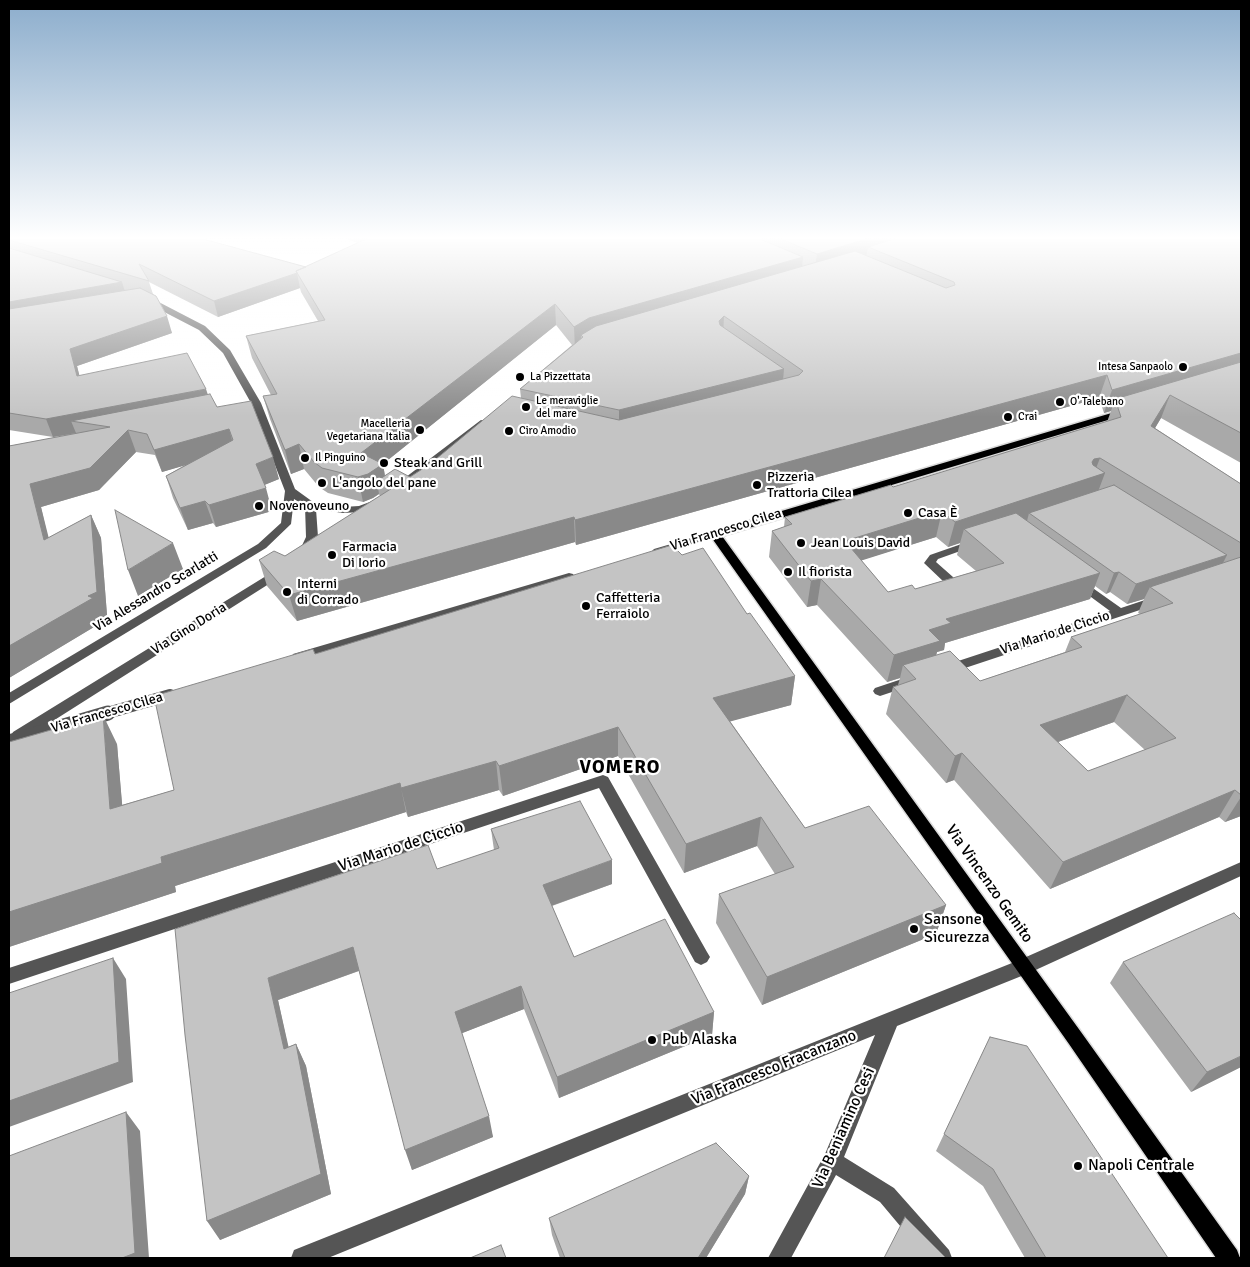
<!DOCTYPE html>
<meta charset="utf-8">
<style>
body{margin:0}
#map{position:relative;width:1250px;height:1267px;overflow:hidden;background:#fff;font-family:Signika,sans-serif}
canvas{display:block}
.frame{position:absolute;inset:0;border:10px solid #000;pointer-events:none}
</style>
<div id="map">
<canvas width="1250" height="1267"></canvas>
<div class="frame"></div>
</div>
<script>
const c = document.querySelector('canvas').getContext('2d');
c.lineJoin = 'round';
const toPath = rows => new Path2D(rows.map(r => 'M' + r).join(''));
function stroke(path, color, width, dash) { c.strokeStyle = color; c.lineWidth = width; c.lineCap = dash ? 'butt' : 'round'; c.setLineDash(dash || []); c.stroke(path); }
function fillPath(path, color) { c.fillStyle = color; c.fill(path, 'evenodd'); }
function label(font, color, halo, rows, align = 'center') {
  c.font = font + ' Signika,sans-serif'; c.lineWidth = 4.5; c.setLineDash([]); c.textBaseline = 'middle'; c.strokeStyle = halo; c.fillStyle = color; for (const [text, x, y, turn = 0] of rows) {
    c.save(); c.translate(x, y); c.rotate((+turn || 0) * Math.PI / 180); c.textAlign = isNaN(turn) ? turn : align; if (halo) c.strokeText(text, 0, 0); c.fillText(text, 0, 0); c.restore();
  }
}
const minor = toPath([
 [145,298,151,298,205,326,230,350,261,403,295,489,313,502,343,507,359,506,375,500,380,503,361,512,343,513,316,509,318,537,310,554,304,557,298,554,306,537,305,506,294,499,291,524,266,548,9,704,9,693,258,544,281,523,285,491,251,403,223,353,199,330,145,302,145,298],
 [481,420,484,421,484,425,414,481,406,481,405,479,406,477,481,420],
 [715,531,721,534,719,536,658,554,652,551,654,549,715,531],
 [973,540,977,541,979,543,977,545,938,559,936,562,953,577,955,580,953,583,945,583,924,563,930,555,973,540],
 [279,568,283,569,285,572,283,575,23,740,13,740,11,736,13,732,279,568],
 [569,573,573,574,575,577,573,580,298,661,292,657,293,654,569,573],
 [1080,579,1121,608,1157,596,1163,600,1161,603,953,672,943,672,941,669,943,666,1110,611,1076,586,1074,583,1076,580,1080,579],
 [914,675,919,677,921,680,919,683,880,696,875,694,873,691,875,688,914,675],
 [603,775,608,777,707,952,710,957,707,962,701,965,695,962,599,788,9,984,9,968,603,775],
 [1241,862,1241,876,1029,973,897,1026,844,1157,894,1188,949,1250,952,1258,927,1258,880,1202,836,1175,791,1258,768,1258,825,1154,875,1035,328,1258,291,1258,294,1250,1017,961,1241,862]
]);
const major = toPath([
 [1125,409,1130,412,1128,414,722,536,1081,1032,1237,1250,1240,1258,1216,1258,1069,1044,709,534,711,532,1125,409]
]);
const minorBridgeFar1 = toPath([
 [104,714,170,695]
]);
const minorBridge = toPath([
 [9,742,108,713]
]);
const wall = toPath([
 [9,239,306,267,358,243,347,239,1241,239,1241,463,1161,418,1155,428,1241,484,1241,816,1225,822,1219,817,1050,889,954,780,946,783,886,714,893,687,898,685,900,678,887,682,817,605,807,607,769,557,772,531,784,527,785,517,893,487,1107,422,1111,411,1104,413,1099,398,576,545,575,542,297,621,267,586,259,560,285,556,380,496,379,494,373,498,363,502,328,493,319,487,304,469,291,474,270,419,263,396,271,395,252,358,246,336,318,321,301,292,300,288,218,317,149,282,153,294,172,333,77,366,79,375,208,394,217,407,279,479,264,485,272,511,216,527,213,523,188,530,173,498,166,476,185,465,162,472,155,455,136,452,99,490,41,507,48,538,91,515,101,538,107,615,102,618,104,621,9,678,9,446,76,434,53,437,9,430],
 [556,325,572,345,520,389,521,398,430,464,410,477,385,476,383,464],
 [936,537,948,547,960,543,957,555,976,571,915,589,888,592,861,560],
 [1095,586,1106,594,1110,592,1127,604,1144,599,1138,613,1140,614,1071,637,1065,652,980,681,936,655,937,652,944,650,945,643,1090,599],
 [1114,722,1145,750,1088,771,1058,742],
 [682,555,747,614,795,676,791,705,730,721,805,828,946,905,936,934,762,1005,716,923,719,894,775,874,757,846,684,873,618,756,503,796,499,790,408,817,406,812,175,886,176,892,9,947,9,742,117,744,122,805,174,790,315,654],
 [491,829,612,884,552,906,574,957,714,1012,712,1035,559,1098,524,1009,462,1033,493,1137,412,1170,359,971,278,1000,288,1047,296,1044,306,1066,331,1194,220,1240,185,1035,437,869,494,850],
 [1123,962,1241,1067,1191,1092,1110,983],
 [990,1037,1168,1258,1025,1258,983,1186,936,1151],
 [749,1176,745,1194,706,1258,560,1258,552,1235,549,1218]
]);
const shadedWall = toPath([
 [866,239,929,239,868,247,866,258,814,274,817,254],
 [803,257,801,278,581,335,582,345,575,349,574,327,589,318],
 [297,273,300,288,218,317,214,301],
 [122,282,127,298,9,319,9,302],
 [555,304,556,325,383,464,386,483,377,481,379,494,373,498,363,502,358,477,361,453],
 [167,316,172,333,77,366,84,393,77,376,70,349],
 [724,316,723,338,719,321],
 [1241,353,1241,373,1115,399,1111,411,1104,413,1112,390],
 [784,369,782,392,619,434,619,410],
 [1107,375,1099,398,576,545,575,520],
 [206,389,212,407,71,421,76,433,53,437,46,419],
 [1170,395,1161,418,1142,450,1151,426],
 [229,429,235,451,162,472,154,450],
 [128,430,136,452,99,490,41,507,55,563,44,540,30,484],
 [299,444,304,469,291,474,285,450],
 [273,457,279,479,262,486,256,464],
 [1100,458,1093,476,1105,473,1096,497,1029,513,1027,521,964,529,960,543,948,547,955,522,1092,462,1094,459],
 [266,488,272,511,216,527,209,505],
 [205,501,213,523,188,530,180,508],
 [942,511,936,537,841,567,845,541],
 [91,515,101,538,107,615,102,618,104,621,9,678,9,646,88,596],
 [574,517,575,542,297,621,289,595],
 [173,543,183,569,138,596,128,570],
 [1227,555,1217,575,1150,587,1144,599,1127,604,1136,584],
 [1119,572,1110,592,1106,594,1114,573],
 [1100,573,1090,599,945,643,944,650,937,652,933,668,903,665,900,678,887,682,894,655,929,630,946,619],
 [821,579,817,605,807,607,811,581],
 [795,676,791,705,710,727,713,698],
 [1127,695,1114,722,1030,752,1040,725],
 [103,715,117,744,125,838,110,809],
 [618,727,618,756,503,796,499,766],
 [962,753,954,780,946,783,955,756],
 [496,761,499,790,408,817,401,788],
 [400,783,406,812,175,886,176,892,9,947,9,912,161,857],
 [1235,790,1219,817,1050,889,1063,862],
 [1241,797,1241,816,1225,822],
 [761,817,757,846,684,873,686,844],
 [612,860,612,884,545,908,543,885],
 [946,905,936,934,762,1005,767,977],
 [353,947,361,970,278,1000,294,1071,284,1049,268,978],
 [113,958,126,979,133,1082,9,1127,9,1101],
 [521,986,524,1009,460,1034,455,1012],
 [714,1012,712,1035,559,1098,557,1077],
 [296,1044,306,1066,331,1194,220,1240,207,1221],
 [1241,1056,1241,1067,1191,1092,1207,1072],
 [126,1112,140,1131,149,1258,122,1258],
 [489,1116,493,1137,412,1170,405,1150],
 [749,1176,745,1194,706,1258,698,1258]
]);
const building = toPath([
 [9,239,203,239,306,267,296,271,297,273,214,301,139,264,149,281,9,240,9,239],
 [366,239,760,239,803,257,589,318,574,327,555,304,361,453,383,464,368,474,358,477,322,468,314,462,299,444,285,450,263,396,277,394,246,336,325,320,296,271,366,239],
 [781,239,866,239,817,254,781,239],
 [894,239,1241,239,1241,353,1112,390,1107,375,575,520,574,517,289,595,259,560,274,551,285,556,397,485,377,481,395,469,410,477,430,464,512,396,619,420,799,375,803,371,724,316,719,321,720,325,784,369,619,410,520,389,583,337,581,335,596,326,855,251,946,288,955,285,954,282,868,247,894,239],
 [9,248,122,282,9,302,9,248],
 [140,288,156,296,167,316,70,349,77,376,187,353,206,389,46,419,9,413,9,309,140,288],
 [1241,362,1241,433,1170,395,1151,426,1241,484,1241,543,1100,458,1094,459,1092,462,1093,465,1105,473,955,522,942,511,845,541,888,592,912,585,915,589,1004,563,964,529,1016,513,1100,573,946,619,951,623,929,630,940,641,894,655,821,579,811,581,772,531,792,524,785,517,891,485,893,487,1121,417,1115,399,1241,362],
 [210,394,217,407,251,401,273,457,256,464,266,488,209,505,205,501,180,508,166,476,233,440,229,429,154,450,147,434,128,430,90,468,30,484,44,540,91,515,97,592,88,596,93,598,9,646,9,446,110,427,71,421,210,394],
 [1114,485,1227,555,1136,584,1119,572,1114,573,1029,513,1114,485],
 [115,510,173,543,128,570,115,510],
 [672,545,682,555,703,548,747,614,750,613,795,676,713,698,805,828,869,806,946,905,767,977,719,894,794,867,761,817,686,844,618,727,499,766,496,761,401,788,400,783,161,857,162,863,9,912,9,742,103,715,110,809,174,790,154,696,313,649,315,654,672,545],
 [1241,557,1241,795,1235,790,1063,862,962,753,955,756,893,687,916,679,903,665,950,651,980,681,1082,647,1071,637,1173,603,1150,587,1241,557],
 [1127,695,1176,738,1088,771,1040,725,1127,695],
 [580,801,612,860,543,885,574,957,665,919,714,1012,557,1077,521,986,455,1012,489,1116,405,1150,353,947,268,978,284,1049,296,1044,321,1174,207,1221,185,1035,175,929,428,845,437,869,499,848,491,829,580,801],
 [1234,913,1241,920,1241,1056,1207,1072,1123,962,1234,913],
 [113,958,119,1062,9,1101,9,993,113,958],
 [990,1037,1027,1046,1168,1258,1046,1258,993,1169,944,1134,990,1037],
 [126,1112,135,1253,122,1258,9,1258,9,1156,126,1112],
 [716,1143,749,1176,698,1258,565,1258,549,1218,716,1143],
 [905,1217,946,1258,884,1258,905,1217],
 [501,1245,506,1258,470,1258,501,1245]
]);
const markers = [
 [1183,367,5,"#000"],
 [520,377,5,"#000"],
 [1060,402,5,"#000"],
 [526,407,5,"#000"],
 [1008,417,5,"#000"],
 [420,430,5,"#000"],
 [509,431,5,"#000"],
 [305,458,5,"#000"],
 [384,463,5,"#000"],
 [322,483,5,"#000"],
 [757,485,5,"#000"],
 [259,506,5,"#000"],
 [908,513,5,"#000"],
 [801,543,5,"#000"],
 [332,555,5,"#000"],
 [788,572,5,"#000"],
 [287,592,5,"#000"],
 [586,606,5,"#000"],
 [914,929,5,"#000"],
 [652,1040,5,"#000"],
 [1078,1166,5,"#000"]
];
const farPoinames = [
 ["Intesa Sanpaolo",1173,367,"right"],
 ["La Pizzettata",530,377],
 ["Le meraviglie",536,401],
 ["del mare",536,414],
 ["O' Talebano",1070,402],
 ["Crai",1018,417],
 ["Macelleria",410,424,"right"],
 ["Vegetariana Italia",410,437,"right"],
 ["Ciro Amodio",519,431],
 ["Il Pinguino",315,458]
];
const poiNames = [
 ["Steak and Grill",394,463],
 ["Pizzeria",767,477],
 ["Trattoria Cilea",767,493],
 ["L'angolo del pane",332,483],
 ["Novenoveuno",269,506],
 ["Casa È",918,513],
 ["Jean Louis David",811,543],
 ["Farmacia",342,547],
 ["Di Iorio",342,563],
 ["Il fiorista",798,572],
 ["Interni",297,584],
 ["di Corrado",297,600],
 ["Caffetteria",596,598],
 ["Ferraiolo",596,614]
];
const streetNames = [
 ["Via Francesco Cilea",726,530,-17],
 ["Via Alessandro Scarlatti",156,592,-31],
 ["Via Gino Doria",189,629,-32],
 ["Via Mario de Ciccio",1055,633,-18],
 ["Via Francesco Cilea",107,713,-16]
];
const nearStreetnames = [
 ["Via Mario de Ciccio",401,847,-18],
 ["Via Vincenzo Gemito",989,884,55],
 ["Via Francesco Fracanzano",774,1068,-22],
 ["Via Beniamino Cesi",844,1128,-66]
];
const nearPoinames = [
 ["Sansone",924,920],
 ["Sicurezza",924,938],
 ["Pub Alaska",662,1040],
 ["Napoli Centrale",1088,1166]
];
const districtNames = [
 ["VOMERO",620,768]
];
stroke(major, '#dbdbdb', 3);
fillPath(minor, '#555');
fillPath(major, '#000');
stroke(minorBridgeFar1, '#555', 12);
stroke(minorBridge, '#555', 15);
fillPath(wall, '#a9a9a9');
fillPath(shadedWall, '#898989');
fillPath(building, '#c4c4c4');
stroke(building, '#898989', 1);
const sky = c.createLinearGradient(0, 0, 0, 417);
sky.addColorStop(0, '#8cadcc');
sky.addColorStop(0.57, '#fff');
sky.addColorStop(1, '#ffffff00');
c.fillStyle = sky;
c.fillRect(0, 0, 1250, 417);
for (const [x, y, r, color] of markers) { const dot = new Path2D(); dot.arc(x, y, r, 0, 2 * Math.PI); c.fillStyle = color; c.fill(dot); stroke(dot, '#fff', 2); }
label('11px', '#000', '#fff', farPoinames, 'left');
label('14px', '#000', '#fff', poiNames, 'left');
label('14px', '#000', '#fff', streetNames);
label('16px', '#000', '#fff', nearStreetnames);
label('16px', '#000', '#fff', nearPoinames, 'left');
c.letterSpacing = '1px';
label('bold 19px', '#000', '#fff', districtNames);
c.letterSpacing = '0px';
</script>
